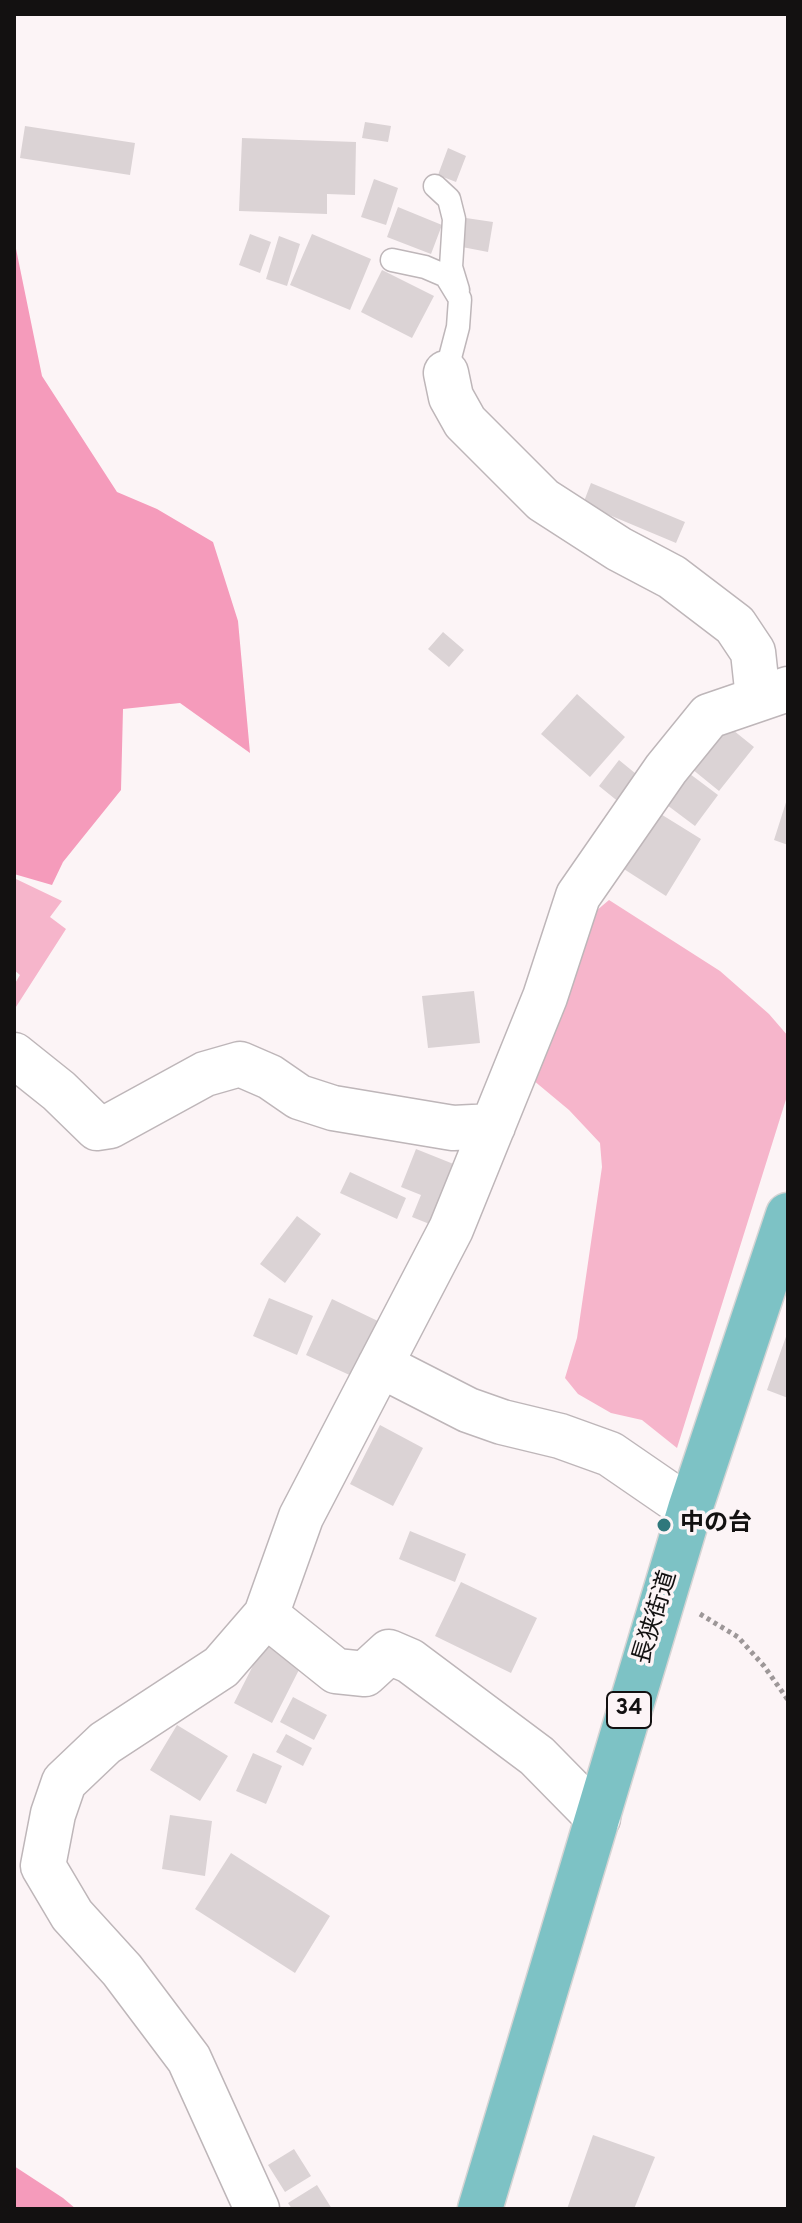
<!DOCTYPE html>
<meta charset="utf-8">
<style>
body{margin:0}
#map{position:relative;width:802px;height:2223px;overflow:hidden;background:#fcf4f6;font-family:Overpass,sans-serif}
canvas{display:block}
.frame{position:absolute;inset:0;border:16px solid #131111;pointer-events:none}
</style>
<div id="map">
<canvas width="802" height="2223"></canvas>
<div class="frame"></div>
</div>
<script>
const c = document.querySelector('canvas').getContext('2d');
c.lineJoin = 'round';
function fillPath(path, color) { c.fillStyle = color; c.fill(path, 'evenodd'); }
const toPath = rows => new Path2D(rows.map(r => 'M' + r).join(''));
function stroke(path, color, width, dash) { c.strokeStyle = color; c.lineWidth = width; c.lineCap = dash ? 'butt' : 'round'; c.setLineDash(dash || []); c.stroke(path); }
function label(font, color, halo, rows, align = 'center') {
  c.font = font + ' Overpass,"Noto Sans JP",sans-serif'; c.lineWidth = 7; c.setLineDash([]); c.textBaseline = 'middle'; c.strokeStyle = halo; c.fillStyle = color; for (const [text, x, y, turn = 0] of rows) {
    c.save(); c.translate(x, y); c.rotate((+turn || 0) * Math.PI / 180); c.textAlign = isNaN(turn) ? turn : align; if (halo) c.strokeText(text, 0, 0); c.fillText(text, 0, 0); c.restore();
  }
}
const green = toPath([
 [16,879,62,901,50,917,66,929,14,1010,14,985,20,975,14,970],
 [609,900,720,971,769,1014,788,1036,788,1093,677,1448,642,1420,611,1413,578,1394,565,1378,577,1338,602,1167,600,1143,569,1110,533,1080,579,948,596,911]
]);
const forest = toPath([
 [14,239,42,376,117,492,157,509,213,542,238,621,250,753,180,703,123,709,121,790,63,862,52,885,14,874],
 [14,2166,63,2198,76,2209,14,2209]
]);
const building = toPath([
 [365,122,391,126,388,142,362,138],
 [25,126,135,143,130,175,20,158],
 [242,138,356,142,355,195,327,194,327,214,239,211],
 [448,148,466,156,456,182,438,175],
 [374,179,398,188,386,225,361,217],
 [398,207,442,225,431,254,387,237],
 [466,218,493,222,488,252,462,247],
 [250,234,271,242,260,273,239,265],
 [312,234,371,259,350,310,290,285],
 [279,236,300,244,287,286,266,279],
 [382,270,434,296,412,338,361,312],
 [591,483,685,522,676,543,583,504],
 [443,632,464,650,449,667,428,649],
 [577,694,625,737,590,777,541,734],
 [728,726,754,747,719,791,692,769],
 [619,760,641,778,620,803,599,786],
 [690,774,718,795,695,826,667,805],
 [788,796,788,845,774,840],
 [651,808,701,839,666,896,616,864],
 [474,991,480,1043,428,1048,422,996],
 [416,1149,461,1167,437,1227,412,1217,421,1195,401,1187],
 [350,1172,406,1198,397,1219,340,1193],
 [297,1216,321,1234,285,1283,260,1264],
 [269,1298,313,1316,297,1355,253,1336],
 [332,1299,382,1323,356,1378,306,1355],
 [788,1331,788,1398,767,1390],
 [380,1425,423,1448,393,1506,350,1484],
 [410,1531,466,1554,455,1582,399,1559],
 [461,1582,537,1618,511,1673,435,1636],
 [269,1634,307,1654,272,1723,234,1703],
 [293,1697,327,1715,314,1740,280,1722],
 [177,1725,228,1756,200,1801,150,1770],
 [286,1734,312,1748,303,1766,276,1752],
 [253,1753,282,1766,266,1804,236,1791],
 [170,1815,212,1821,205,1876,162,1869],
 [231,1853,330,1916,295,1973,195,1909],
 [593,2135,655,2157,634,2209,567,2209],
 [294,2149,311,2176,285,2192,268,2165],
 [317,2185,332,2209,292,2209,288,2203]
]);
const path = toPath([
 [700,1614,738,1637,764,1666,788,1700]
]);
const service = toPath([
 [435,186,449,199,454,219,451,267,458,290],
 [392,260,425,267,446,276,460,299,458,327,446,373]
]);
const minor = toPath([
 [446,373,451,397,465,422,543,500,619,549,672,577,735,625,753,652,758,698],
 [14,1055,59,1091,97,1128,110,1126,205,1074,240,1064,270,1077,299,1097,333,1108,453,1128,493,1126],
 [380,1365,468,1410,502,1422,560,1436,610,1454,690,1509],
 [266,1615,336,1671,365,1674,389,1652,410,1661,537,1756,598,1818],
 [257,2209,189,2059,122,1970,72,1915,43,1866,53,1814,64,1782,105,1743,221,1667,266,1615,301,1517,451,1229,545,997,578,896,666,769,709,716,788,689]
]);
const primary = toPath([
 [480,2209,690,1509,788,1215]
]);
const markers = [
 [664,1525,8,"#2f787c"]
];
const shields = [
 [629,1710,44]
];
const shieldNames = [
 ["34",629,1710]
];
const poiNames = [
 ["中の台",680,1525]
];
const streetNames = [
 ["長狭街道",657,1618,-73]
];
fillPath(green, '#f6b5cb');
fillPath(forest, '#f59bbb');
fillPath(building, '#dbd3d5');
stroke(service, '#beb6b9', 25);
stroke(minor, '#beb6b9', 47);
stroke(primary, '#d5d4d4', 47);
stroke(path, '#9d9798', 5, [4, 4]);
stroke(service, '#fff', 22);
stroke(minor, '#fff', 44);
stroke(primary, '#7dc2c5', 44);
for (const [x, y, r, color] of markers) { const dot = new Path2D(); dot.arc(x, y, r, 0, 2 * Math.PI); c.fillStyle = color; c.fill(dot); stroke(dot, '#fcf4f6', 3); }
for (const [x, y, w] of shields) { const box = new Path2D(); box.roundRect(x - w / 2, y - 18, w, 36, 6); c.fillStyle = '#fcf4f6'; c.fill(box); stroke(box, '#131111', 2); }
label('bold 22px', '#131111', null, shieldNames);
label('bold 24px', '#131111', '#fcf4f6', poiNames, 'left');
label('24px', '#131111', '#fcf4f6', streetNames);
</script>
